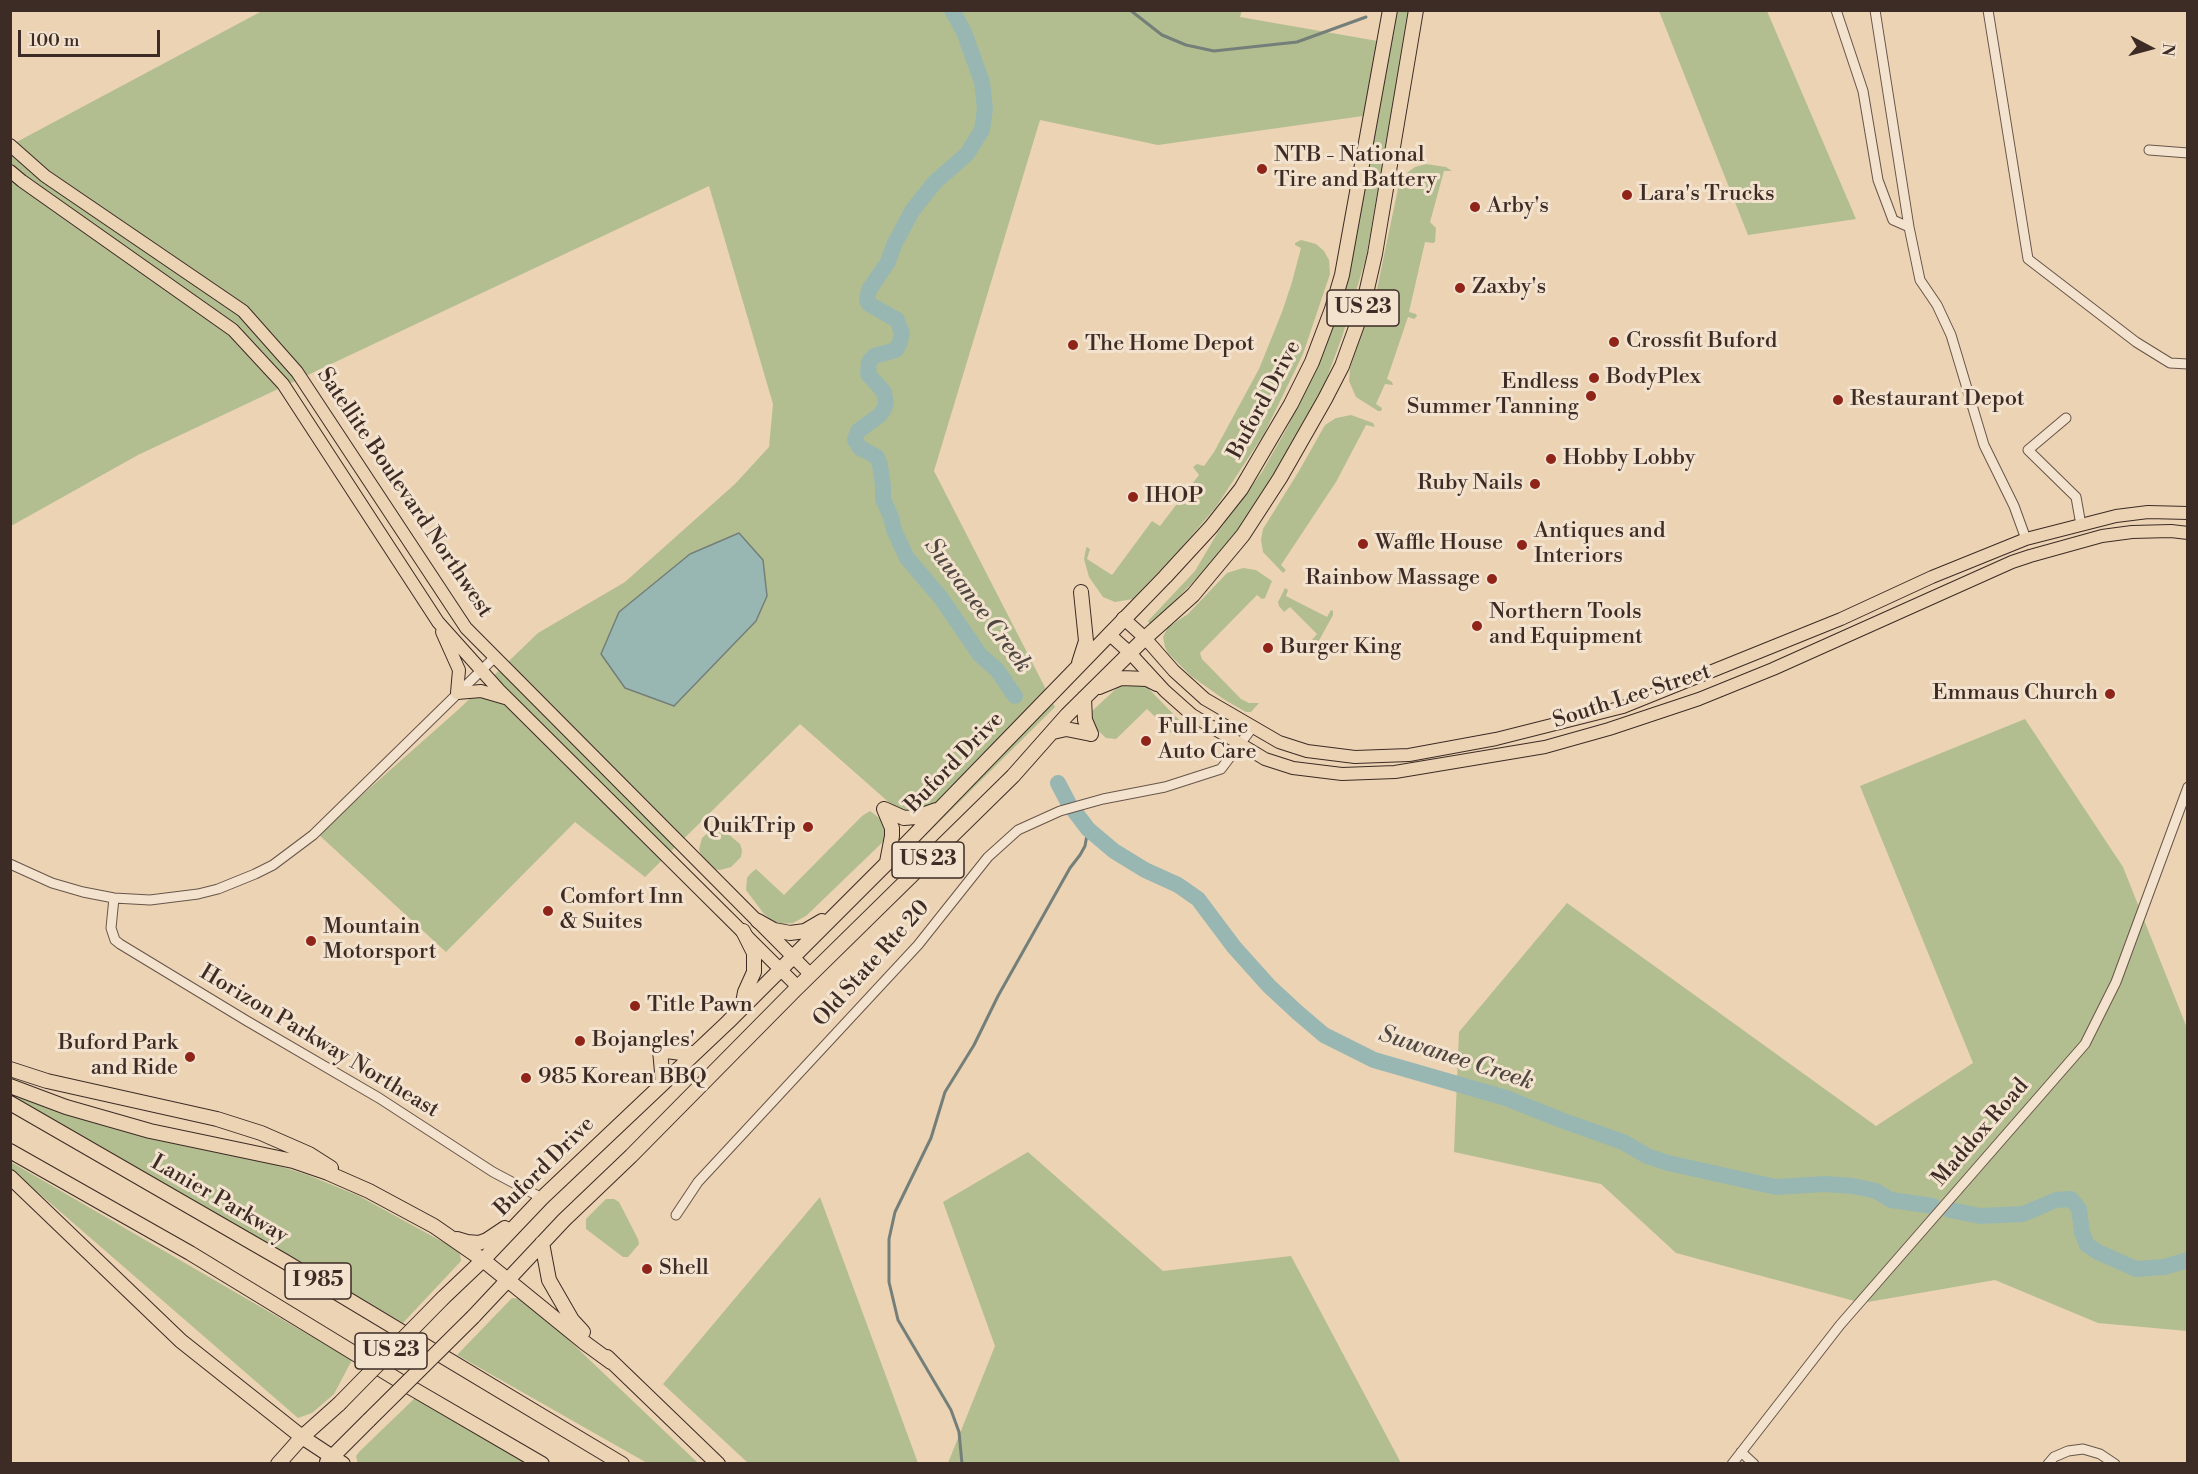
<!DOCTYPE html>
<style>
body{margin:0}
#map{position:relative;width:2198px;height:1474px;overflow:hidden;background:#ebd3b4;font-family:"Libre Bodoni",serif}
canvas{display:block}
.frame{position:absolute;inset:0;border:12px solid #3d2b25;pointer-events:none}
.north{position:absolute;left:2120px;top:18px;width:60px;height:60px;-webkit-text-stroke:4px #f2e2ce;paint-order:stroke;rotate:96deg;font-size:16px;font-weight:700;line-height:24px;text-align:center;color:#3d2b25}
.north::after{content:'';display:block;margin:auto;width:21px;height:27px;background:#3d2b25;clip-path:polygon(50% 0,100% 100%,50% 72%,0 100%)}
.scale{position:absolute;left:18px;top:30px;width:142px;height:27px;box-sizing:border-box;border:3px solid #3d2b25;border-top:0;padding-left:8px;font-size:18px;line-height:21px;white-space:nowrap;color:#3d2b25;-webkit-text-stroke:4px #f2e2ce;paint-order:stroke}
</style>
<div id="map">
<canvas width="2198" height="1474"></canvas>
<div class="frame"></div>
<div class="north">N</div>
<div class="scale">100 m</div>
</div>
<script>
const c = document.querySelector('canvas').getContext('2d');
c.lineJoin = 'round';
function fillPath(path, color) { c.fillStyle = color; c.fill(path, 'evenodd'); }
const toPath = rows => new Path2D(rows.map(r => 'M' + r).join(''));
function stroke(path, color, width, dash) { c.strokeStyle = color; c.lineWidth = width; c.lineCap = dash ? 'butt' : 'round'; c.setLineDash(dash || []); c.stroke(path); }
function label(font, color, halo, rows, align = 'center') {
  c.font = font + ' "Libre Bodoni",serif'; c.lineWidth = 6; c.setLineDash([]); c.textBaseline = 'middle'; c.strokeStyle = halo; c.fillStyle = color; for (const [text, x, y, turn = 0] of rows) {
    c.save(); c.translate(x, y); c.rotate((+turn || 0) * Math.PI / 180); c.textAlign = isNaN(turn) ? turn : align; if (halo) c.strokeText(text, 0, 0); c.fillText(text, 0, 0); c.restore();
  }
}
const green = toPath([
 [1242,10,1240,17,1389,43,1395,11,1409,11,1366,258,1342,337,1325,383,1303,427,1242,525,1202,573,1152,624,1149,623,1148,621,1195,571,1218,532,1262,472,1287,428,1317,365,1354,246,1377,114,1158,145,1040,120,934,471,1055,707,926,835,800,724,645,877,575,822,446,952,318,834,459,709,538,633,625,582,735,484,769,447,773,404,709,186,138,455,11,526,11,145,262,11],
 [1659,11,1767,11,1856,219,1748,235],
 [1426,164,1446,167,1452,171,1444,171,1430,222,1436,228,1435,242,1433,243,1425,242,1409,312,1416,314,1417,316,1414,319,1408,317,1387,379,1392,382,1393,385,1385,384,1376,404,1382,408,1381,411,1378,411,1356,397,1349,381,1350,368,1377,289,1399,184,1408,172,1415,167],
 [1301,240,1316,244,1324,251,1329,260,1330,274,1303,354,1264,434,1216,507,1181,548,1133,599,1115,602,1103,597,1089,577,1084,559,1086,549,1087,547,1090,549,1087,559,1112,575,1152,521,1160,526,1199,475,1193,467,1197,464,1204,466,1214,452,1259,369,1282,312,1292,282,1301,248,1295,245,1295,243],
 [1351,415,1373,423,1375,427,1366,425,1336,482,1281,565,1286,570,1283,573,1263,552,1261,540,1263,529,1299,471,1325,425,1336,418],
 [1243,568,1256,570,1272,581,1265,598,1262,599,1257,595,1200,653,1202,659,1241,699,1249,703,1259,703,1251,712,1246,712,1225,700,1191,676,1168,653,1165,647,1163,637,1168,627,1188,614,1227,573],
 [1285,588,1288,590,1286,596,1327,617,1331,610,1333,611,1333,615,1316,646,1311,641,1317,634,1290,607,1284,612,1279,606,1278,602],
 [1126,684,1141,684,1146,686,1181,722,1177,735,1175,736,1147,709,1116,739,1106,738,1092,725,1091,712,1118,687],
 [2025,719,2123,867,2187,1028,2187,1331,2098,1323,1995,1280,1862,1303,1676,1253,1601,1184,1454,1152,1459,1032,1567,903,1876,1126,1973,1063,1860,786],
 [870,811,886,823,887,838,806,916,793,923,783,924,774,922,764,914,746,890,747,878,750,874,756,869,784,895,862,816],
 [721,828,740,844,742,850,741,857,731,867,720,870,714,869,701,856,699,849,702,838,710,831],
 [11,1091,57,1111,270,1163,308,1175,359,1196,452,1247,460,1254,461,1261,403,1323,11,1096],
 [1028,1152,1163,1271,1291,1256,1401,1463,948,1463,995,1346,943,1202],
 [11,1162,352,1360,334,1394,312,1413,298,1418,11,1169],
 [820,1197,918,1463,748,1463,663,1384],
 [606,1199,614,1199,619,1202,638,1239,639,1244,628,1257,623,1257,586,1229,586,1219],
 [512,1298,522,1299,555,1327,698,1463,647,1463,457,1355],
 [416,1397,531,1463,358,1464,356,1456,360,1451]
]);
const water = toPath([
 [739,533,763,560,767,596,756,621,674,706,625,688,601,654,619,612,690,554,739,533]
]);
const stream = toPath([
 [1130,10,1162,35,1186,45,1214,51,1297,42,1366,17],
 [962,1464,959,1432,951,1410,898,1320,889,1282,889,1239,895,1212,931,1138,945,1092,974,1045,998,996,1070,868,1080,855,1085,846,1088,829]
]);
const river = toPath([
 [952,10,964,32,982,82,985,109,982,130,967,154,934,183,912,211,894,245,888,262,869,290,867,300,869,304,897,320,902,333,900,342,896,350,874,356,869,362,868,374,884,392,886,403,884,409,880,415,858,431,855,440,860,448,877,457,880,465,883,486,883,499,891,517,894,530,907,558,941,598,980,655,997,670,1015,696],
 [1058,783,1069,804,1088,829,1114,851,1145,870,1178,885,1198,899,1234,947,1269,986,1297,1012,1324,1035,1374,1060,1506,1098,1561,1120,1623,1142,1647,1156,1668,1163,1776,1187,1825,1184,1853,1186,1876,1191,1891,1200,1933,1206],
 [1950,1210,1980,1216,2023,1214,2056,1200,2071,1199,2079,1209,2082,1232,2087,1245,2098,1252,2136,1269,2164,1267,2188,1260]
]);
const minor = toPath([
 [1836,10,1863,91,1878,180,1893,220,1909,227],
 [1875,10,1909,227,1920,280,1937,305,1951,335,1984,445,2014,506,2026,539],
 [1988,10,2028,259,2136,342,2170,363,2188,364],
 [2149,150,2188,153],
 [2066,418,2028,450,2076,497,2081,525],
 [10,864,52,883,83,892,114,898,150,900,198,894,218,889,255,874,273,865,313,835,495,657],
 [114,898,111,928,115,940,120,944,247,1021,379,1098,493,1172,542,1198],
 [676,1215,698,1182,918,945,988,857,1018,830,1060,811,1103,799,1165,787,1221,769,1252,728],
 [1741,1452,1754,1464],
 [1732,1464,1840,1325,2085,1044,2116,982,2188,787],
 [2048,1464,2054,1457,2068,1451,2083,1449,2100,1454,2115,1464]
]);
const major = toPath([
 [10,145,45,176,243,311,297,372,466,628,810,974],
 [10,171,22,181,233,330,283,384,438,622,499,690,798,987],
 [1123,618,1145,638,1174,671,1205,699,1279,742,1307,751,1355,757,1409,755,1496,739,1623,707,1841,619,1932,577,2026,539,2116,516,2148,512,2188,513],
 [442,632,459,670,457,693,481,691,505,698],
 [1109,634,1130,653,1165,691,1192,715,1265,759,1293,768,1342,774,1395,772,1545,747,1609,729,1699,699,1773,669,2012,562,2030,556,2102,536,2132,532,2171,531,2188,533]
]);
const highway = toPath([
 [1079,663,1086,641,1081,592],
 [1099,687,1121,678,1147,679,1157,684],
 [1084,698,1085,720,1091,734],
 [1053,732,1066,729,1091,734],
 [884,809,904,818,916,817,936,810],
 [884,809,892,828,892,836,887,862],
 [758,921,774,930,790,933,805,931,822,921],
 [742,1008,745,992,754,972,754,953,743,931],
 [10,1069,47,1081,217,1119,261,1133,309,1154,331,1168],
 [663,1083,660,1050,681,1053,695,1053],
 [10,1086,66,1107,150,1131,293,1161,328,1173,369,1191,434,1226,483,1260,585,1343,611,1362],
 [10,1103,284,1261,622,1464],
 [10,1151,190,1253,408,1386,542,1464],
 [10,1177,181,1341,302,1437,343,1464],
 [457,1239,467,1242,479,1243,487,1240,505,1228],
 [542,1243,549,1280,572,1320,583,1332],
 [443,1298,483,1260,542,1198,728,1022,903,847,1165,577,1211,527,1241,489,1291,404,1312,362,1332,309,1342,275,1390,10],
 [473,1317,564,1220,631,1156,794,991,1013,776,1067,715,1145,638,1193,595,1243,535,1280,478,1325,399,1342,366,1362,311,1375,254,1416,10],
 [607,1357,718,1464],
 [327,1462,369,1420],
 [278,1464,302,1437,339,1404]
]);
const highwayBridge = toPath([
 [339,1404,443,1298],
 [369,1420,473,1317]
]);
const markers = [
 [1262,169,6,"#8f2418"],
 [1627,195,6,"#8f2418"],
 [1475,207,6,"#8f2418"],
 [1460,288,6,"#8f2418"],
 [1614,342,6,"#8f2418"],
 [1073,345,6,"#8f2418"],
 [1594,378,6,"#8f2418"],
 [1591,396,6,"#8f2418"],
 [1838,400,6,"#8f2418"],
 [1551,459,6,"#8f2418"],
 [1535,484,6,"#8f2418"],
 [1133,497,6,"#8f2418"],
 [1363,544,6,"#8f2418"],
 [1522,545,6,"#8f2418"],
 [1492,579,6,"#8f2418"],
 [1477,626,6,"#8f2418"],
 [1268,648,6,"#8f2418"],
 [2110,694,6,"#8f2418"],
 [1146,741,6,"#8f2418"],
 [808,827,6,"#8f2418"],
 [548,911,6,"#8f2418"],
 [311,941,6,"#8f2418"],
 [635,1006,6,"#8f2418"],
 [580,1041,6,"#8f2418"],
 [190,1057,6,"#8f2418"],
 [526,1078,6,"#8f2418"],
 [647,1269,6,"#8f2418"]
];
const shields = [
 [1363,308,72],
 [928,860,72],
 [318,1281,66],
 [391,1351,72]
];
const shieldNames = [
 ["US 23",1363,308],
 ["US 23",928,860],
 ["I 985",318,1281],
 ["US 23",391,1351]
];
const poiNames = [
 ["NTB - National",1274,156],
 ["Tire and Battery",1274,181],
 ["Lara's Trucks",1639,195],
 ["Arby's",1487,207],
 ["Zaxby's",1472,288],
 ["Crossfit Buford",1626,342],
 ["The Home Depot",1085,345],
 ["BodyPlex",1606,378],
 ["Endless",1579,383,"right"],
 ["Summer Tanning",1579,408,"right"],
 ["Restaurant Depot",1850,400],
 ["Hobby Lobby",1563,459],
 ["Ruby Nails",1523,484,"right"],
 ["IHOP",1145,497],
 ["Antiques and",1534,532],
 ["Interiors",1534,557],
 ["Waffle House",1375,544],
 ["Rainbow Massage",1480,579,"right"],
 ["Northern Tools",1489,613],
 ["and Equipment",1489,638],
 ["Burger King",1280,648],
 ["Emmaus Church",2098,694,"right"],
 ["Full Line",1158,728],
 ["Auto Care",1158,753],
 ["QuikTrip",796,827,"right"],
 ["Comfort Inn",560,898],
 ["& Suites",560,923],
 ["Mountain",323,928],
 ["Motorsport",323,953],
 ["Title Pawn",647,1006],
 ["Bojangles'",592,1041],
 ["Buford Park",178,1044,"right"],
 ["and Ride",178,1069,"right"],
 ["985 Korean BBQ",538,1078],
 ["Shell",659,1269]
];
const streetNames = [
 ["Buford Drive",1265,400,-62],
 ["Satellite Boulevard Northwest",404,493,56],
 ["South Lee Street",1632,697,-18],
 ["Buford Drive",955,763,-46],
 ["Old State Rte 20",872,964,-48],
 ["Horizon Parkway Northeast",319,1042,31],
 ["Maddox Road",1981,1133,-49],
 ["Buford Drive",545,1167,-45],
 ["Lanier Parkway",219,1200,30]
];
const waterNames = [
 ["Suwanee Creek",977,606,53],
 ["Suwanee Creek",1456,1059,18]
];
fillPath(green, '#b3be90');
fillPath(water, '#99b7b2');
stroke(water, '#747f7a', 1.5);
stroke(stream, '#747f7a', 3);
stroke(river, '#99b7b2', 16);
stroke(minor, '#685549', 11);
stroke(major, '#3d2b25', 14);
stroke(highway, '#3d2b25', 16);
stroke(minor, '#f2e2ce', 9);
stroke(major, '#ebd3b4', 12);
stroke(highway, '#ebd3b4', 14);
stroke(highwayBridge, '#3d2b25', 16, []);
stroke(highwayBridge, '#ebd3b4', 14);
for (const [x, y, r, color] of markers) { const dot = new Path2D(); dot.arc(x, y, r, 0, 2 * Math.PI); c.fillStyle = color; c.fill(dot); stroke(dot, '#f2e2ce', 2); }
for (const [x, y, w] of shields) { const box = new Path2D(); box.roundRect(x - w / 2, y - 18, w, 36, 4.5); c.fillStyle = '#f2e2ce'; c.fill(box); stroke(box, '#3d2b25', 1.5); }
label('bold 21px', '#3d2b25', null, shieldNames);
label('22px', '#3d2b25', '#f2e2ce', poiNames, 'left');
label('22px', '#3d2b25', '#f2e2ce', streetNames);
label('italic 24px', '#4f4741', '#f2e2ce', waterNames);
</script>
